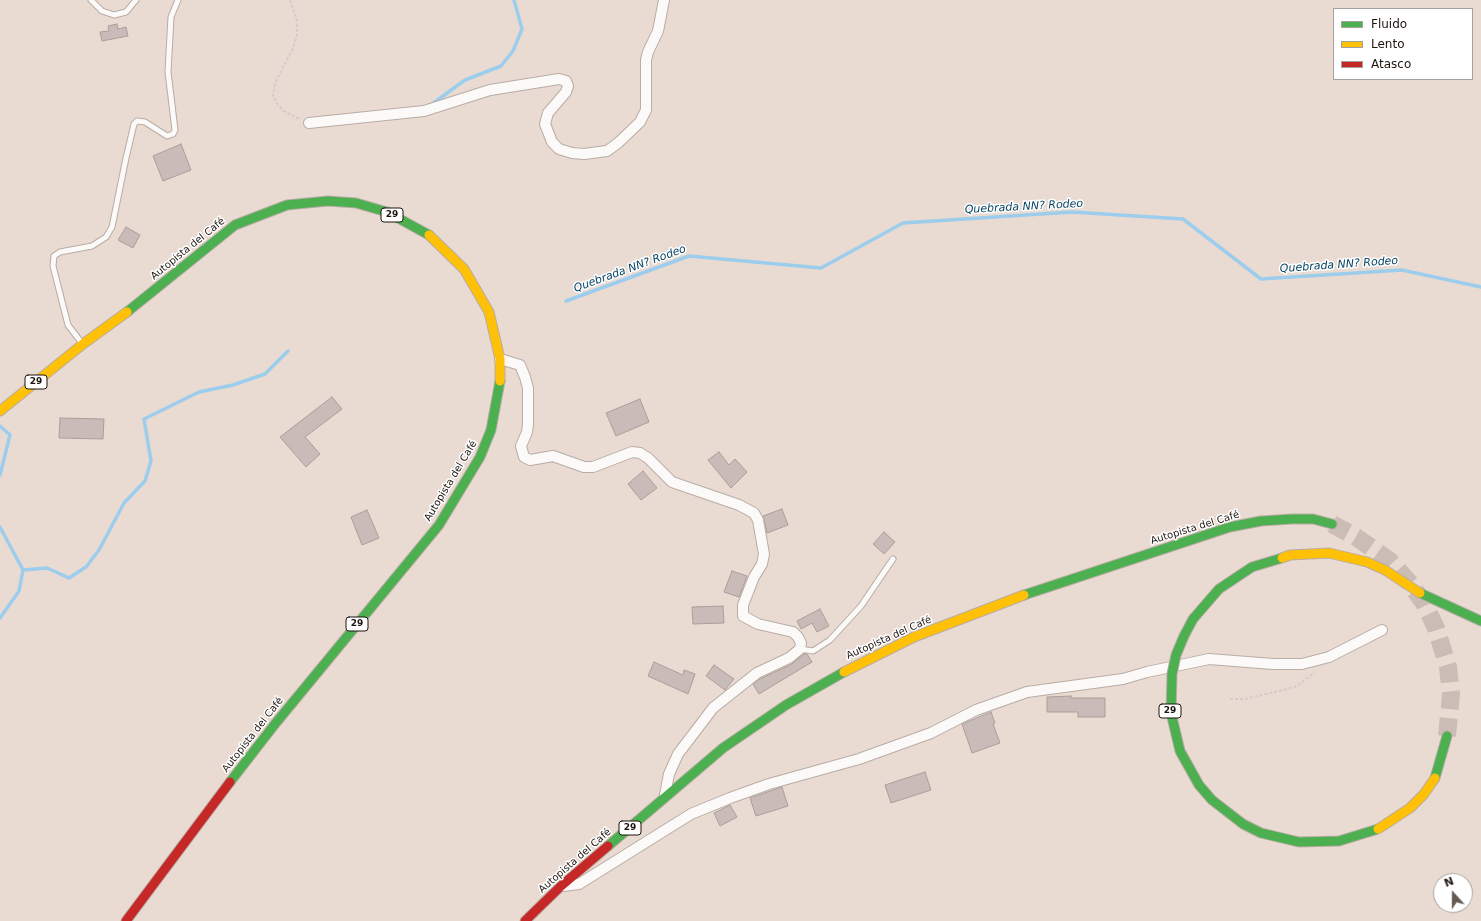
<!DOCTYPE html>
<meta charset="utf-8">
<style>
body{margin:0}
#map{position:relative;width:1481px;height:921px;overflow:hidden;background:#eadbd2;font-family:"DejaVu Sans",sans-serif}
canvas{display:block}
.legend{position:absolute;left:1333px;top:8px;width:140px;height:72px;box-sizing:border-box;background:#fff;border:1px solid #a5a19f;margin:0;padding:5px 7px;list-style:none;font-size:12px;color:#1e150f}
.legend li{display:flex;align-items:center;gap:8px;height:20px}
.legend b{width:20px;border:1px solid #a5a19f}
.north{position:absolute;left:1433px;top:873px;width:40px;height:40px;box-sizing:border-box;background:#fff;border:1px solid #a5a19f;border-radius:50%;rotate:339deg;font-size:11px;font-weight:700;line-height:16px;text-align:center;color:#1e150f}
.north::after{content:'';display:block;margin:auto;width:14px;height:18px;background:#655a53;clip-path:polygon(50% 0,100% 100%,50% 72%,0 100%)}
</style>
<div id="map">
<canvas width="1481" height="921"></canvas>
<ul class="legend">
<li><b style="height:5px;background:#4caf50"></b>Fluido</li>
<li><b style="height:5px;background:#ffc107"></b>Lento</li>
<li><b style="height:5px;background:#c62828"></b>Atasco</li>
</ul>
<div class="north">N</div>
</div>
<script>
const c = document.querySelector('canvas').getContext('2d');
c.lineJoin = 'round';
const toPath = rows => new Path2D(rows.map(r => 'M' + r).join(''));
function stroke(path, color, width, dash) { c.strokeStyle = color; c.lineWidth = width; c.lineCap = dash ? 'butt' : 'round'; c.setLineDash(dash || []); c.stroke(path); }
function fillPath(path, color) { c.fillStyle = color; c.fill(path, 'evenodd'); }
function label(font, color, halo, rows, align = 'center') {
  c.font = font + ' "DejaVu Sans",sans-serif'; c.lineWidth = 3; c.setLineDash([]); c.textBaseline = 'middle'; c.strokeStyle = halo; c.fillStyle = color; for (const [text, x, y, turn = 0] of rows) {
    c.save(); c.translate(x, y); c.rotate((+turn || 0) * Math.PI / 180); c.textAlign = isNaN(turn) ? turn : align; if (halo) c.strokeText(text, 0, 0); c.fillText(text, 0, 0); c.restore();
  }
}
const stream = toPath([
 [432,104,465,80,501,66,513,51,522,29,514,0],
 [566,301,689,256,821,268,903,223,1072,212,1183,219,1261,279,1402,270,1481,287],
 [0,426,10,435,0,475],
 [0,527,23,570],
 [0,618,19,591,23,570,47,568,69,578,86,567,99,550,124,503,145,481,151,461,144,419,199,392,233,385,265,374,288,351]
]);
const building = toPath([
 [117,24,118,29,126,27,128,36,102,41,100,32,109,31,108,26,117,24],
 [181,144,191,170,163,181,153,156,181,144],
 [126,227,140,235,133,248,118,240,126,227],
 [332,397,342,409,305,437,320,454,306,467,280,437,332,397],
 [640,399,649,422,616,436,606,413,640,399],
 [60,418,104,419,103,439,59,438,60,418],
 [719,452,729,465,735,459,747,472,731,488,708,460,719,452],
 [643,471,657,488,641,500,628,484,643,471],
 [782,509,788,525,767,533,763,516,782,509],
 [367,510,379,538,362,545,351,517,367,510],
 [884,532,895,542,884,554,873,544,884,532],
 [732,571,747,576,739,597,724,592,732,571],
 [723,606,724,623,693,624,692,607,723,606],
 [820,609,829,626,817,632,812,623,801,629,797,621,820,609],
 [804,654,807,654,812,662,759,694,753,684,760,679,792,664,804,654],
 [654,662,683,675,684,670,695,674,688,694,648,676,654,662],
 [714,665,734,679,725,690,706,676,714,665],
 [1071,696,1071,698,1105,698,1105,717,1078,717,1078,712,1047,712,1047,697,1071,696],
 [991,712,995,723,993,724,1000,743,972,753,962,724,991,712],
 [925,772,931,790,891,803,885,785,925,772],
 [782,787,788,806,756,816,750,798,782,787],
 [730,805,737,817,720,826,714,813,730,805]
]);
const highwayTunnel = toPath([
 [1332,524,1356,537,1390,561,1408,581,1424,603,1436,628,1448,667,1451,695,1447,736]
]);
const path = toPath([
 [290,0,297,20,297,35,293,48,275,83,273,96,278,105,284,111,299,119],
 [1230,699,1245,699,1283,690,1297,686,1315,672]
]);
const lane = toPath([
 [91,0,102,11,114,15,126,12,136,0],
 [81,342,68,325,53,266,54,256,60,252,92,246,106,237,112,227,126,158,134,124,137,121,145,122,167,136,173,134,175,130,168,72,171,17,178,0],
 [800,649,813,651,830,640,861,606,893,559]
]);
const street = toPath([
 [309,123,424,111,490,90,559,79,566,81,568,86,566,92,548,113,545,124,552,142,559,149,572,153,584,154,607,151,618,143,640,122,646,110,646,60,648,52,658,31,664,0],
 [500,359,520,365,525,377,528,388,528,424,527,432,521,446,524,457,530,460,553,456,584,467,593,467,632,452,640,453,648,458,672,482,739,505,754,513,758,520,764,554,762,564,754,577,743,605,743,616,758,624,793,632,798,637,801,643,800,649,789,658,757,673,713,708,678,754,669,774,665,795],
 [563,886,579,884,691,814,730,798,769,784,859,759,931,733,976,710,1027,692,1123,679,1147,672,1209,659,1273,664,1302,664,1329,657,1382,630]
]);
const fast = toPath([
 [127,312,235,225,287,205,328,201,356,203,387,212,429,235],
 [1420,593,1481,621],
 [1024,595,1230,527,1261,521,1292,519,1313,519,1332,524],
 [1435,778,1447,736],
 [230,782,275,724,439,525,480,457,491,430,500,381],
 [608,846,723,748,786,705,844,672]
]);
const slow = toPath([
 [429,235,464,269,489,312,500,359,500,381],
 [0,411,83,344,127,312],
 [844,672,914,637,1024,595]
]);
const jam = toPath([
 [126,921,230,782],
 [525,921,561,886,608,846]
]);
const fastBridge = toPath([
 [1282,558,1252,567,1219,589,1193,619,1184,636,1176,655,1172,674,1171,713,1180,751,1199,785,1212,800,1243,824,1261,833,1299,842,1339,841,1378,829]
]);
const slowBridge = toPath([
 [1282,558,1290,555,1329,553,1367,562,1385,570,1420,593],
 [1378,829,1410,808,1424,794,1435,778]
]);
const shields = [
 [392,215,22],
 [36,382,22],
 [357,624,22],
 [1170,711,22],
 [630,828,22]
];
const shieldNames = [
 ["29",392,215],
 ["29",36,382],
 ["29",357,624],
 ["29",1170,711],
 ["29",630,828]
];
const streetNames = [
 ["Autopista del Café",188,249,-39],
 ["Autopista del Café",451,481,-59],
 ["Autopista del Café",1195,528,-17],
 ["Autopista del Café",889,638,-24],
 ["Autopista del Café",253,735,-52],
 ["Autopista del Café",575,861,-41]
];
const waterNames = [
 ["Quebrada NN? Rodeo",1024,207,-3],
 ["Quebrada NN? Rodeo",1339,265,-4],
 ["Quebrada NN? Rodeo",630,269,-20]
];
stroke(stream, '#9dcded', 3.5);
fillPath(building, '#c9bcb8');
stroke(building, '#ab9e9a', 1);
stroke(highwayTunnel, '#cbbdb5', 18, [18, 9]);
stroke(lane, '#b8aca5', 7);
stroke(street, '#b8aca5', 12);
stroke(fast, '#b8aca5', 11);
stroke(slow, '#b8aca5', 11);
stroke(jam, '#b8aca5', 11);
stroke(path, '#d2cdca', 2, [3, 2]);
stroke(lane, '#fcfaf8', 5);
stroke(street, '#fcfaf8', 10);
stroke(fast, '#4caf50', 9);
stroke(slow, '#ffc107', 9);
stroke(jam, '#c62828', 9);
stroke(fastBridge, '#b8aca5', 11, []);
stroke(slowBridge, '#b8aca5', 11, []);
stroke(fastBridge, '#4caf50', 9);
stroke(slowBridge, '#ffc107', 9);
for (const [x, y, w] of shields) { const box = new Path2D(); box.roundRect(x - w / 2, y - 7, w, 14, 3); c.fillStyle = '#fff'; c.fill(box); stroke(box, '#1e150f', 1); }
label('bold 9px', '#1e150f', null, shieldNames);
label('10px', '#1e150f', '#fff', streetNames);
label('italic 11px', '#074565', '#fff', waterNames);
</script>
